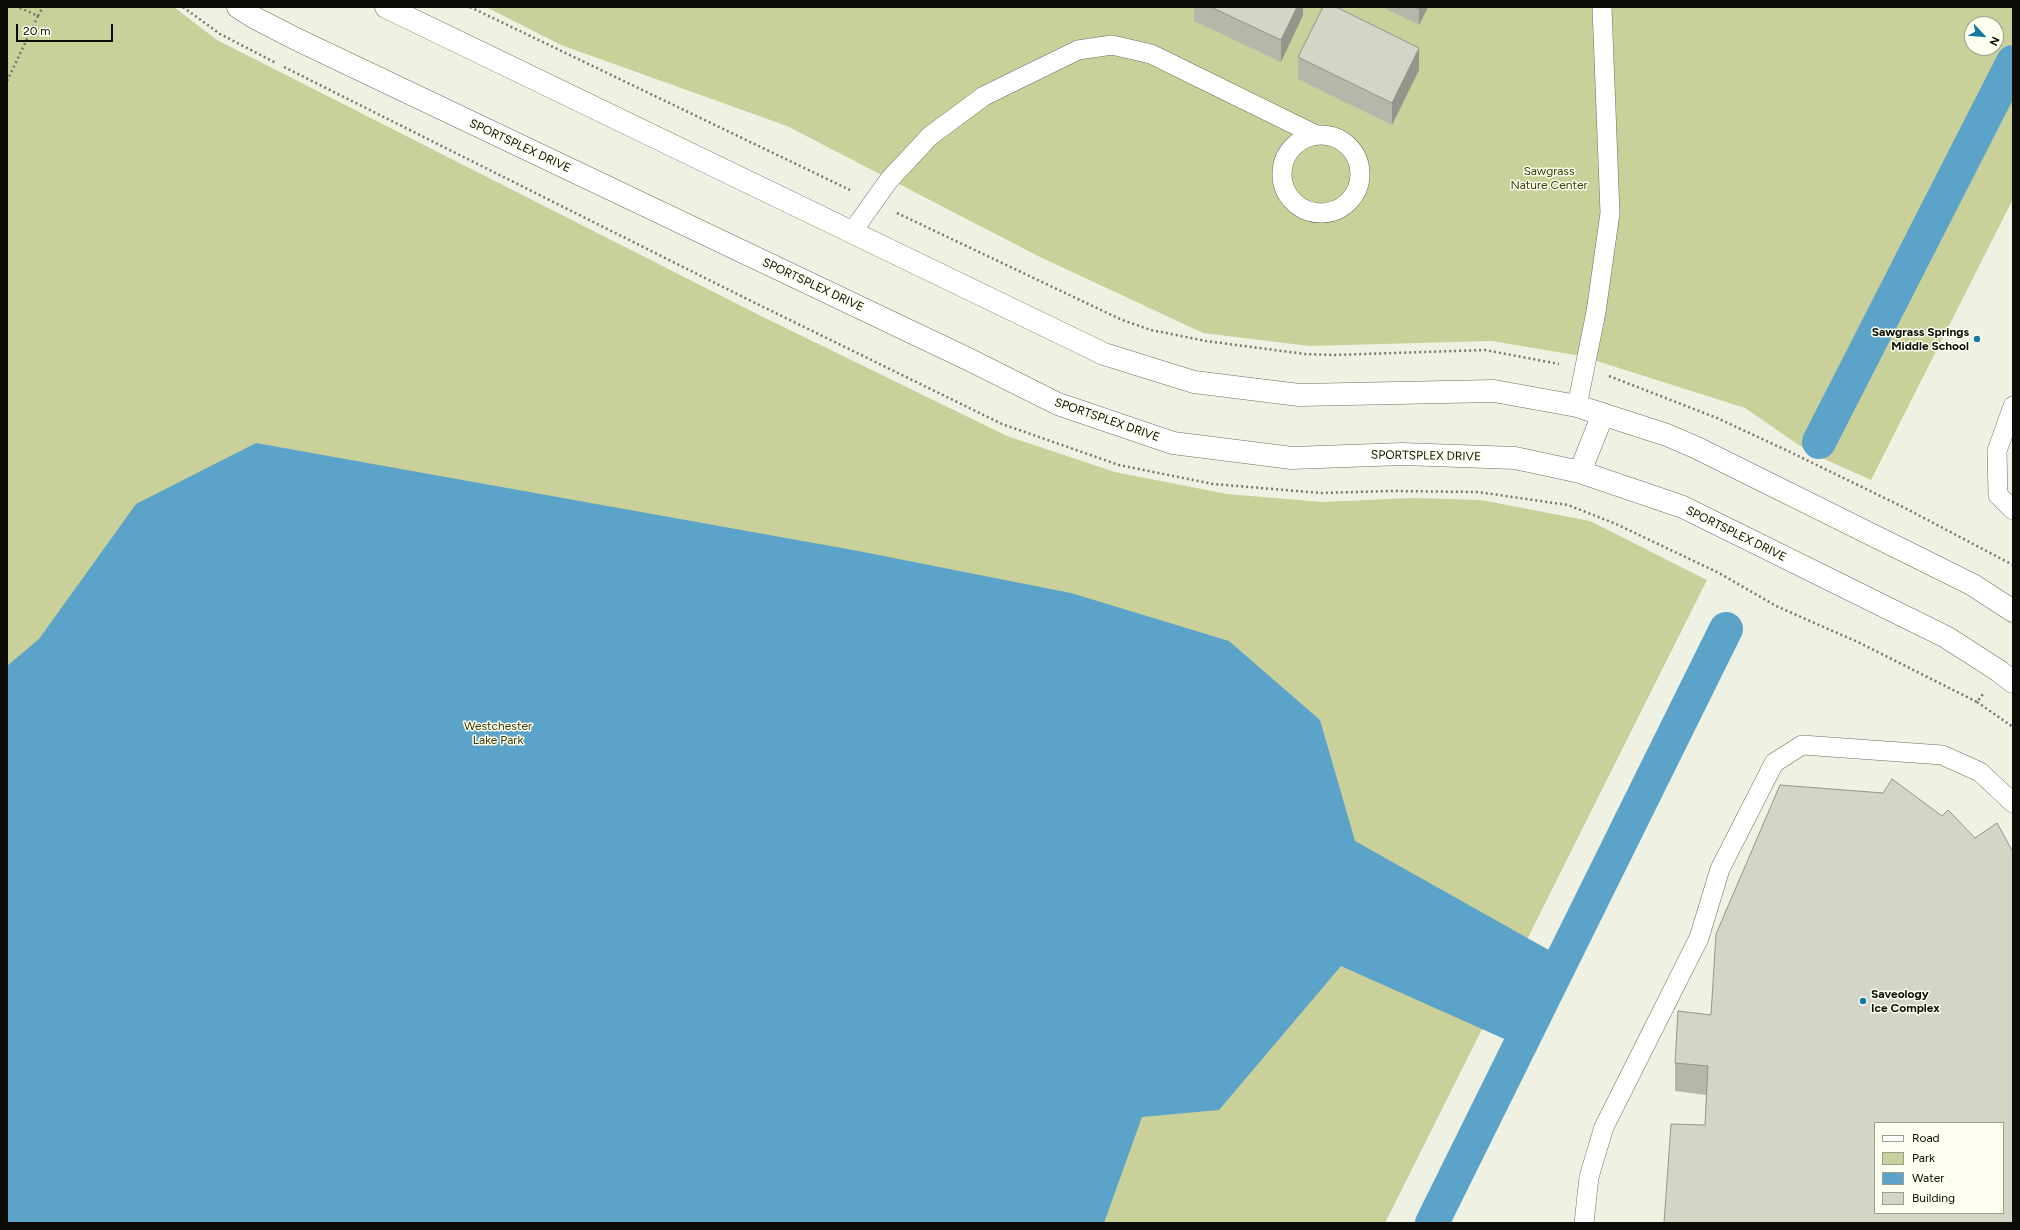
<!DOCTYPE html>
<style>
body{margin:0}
#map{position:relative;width:2020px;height:1230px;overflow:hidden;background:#eff2e2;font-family:Figtree,sans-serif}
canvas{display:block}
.frame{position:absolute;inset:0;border:8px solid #0c0c07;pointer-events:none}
.legend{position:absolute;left:1874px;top:1122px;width:130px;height:92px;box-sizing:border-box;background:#fdffef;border:1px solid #9d9e92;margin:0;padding:5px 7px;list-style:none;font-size:12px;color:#0c0c07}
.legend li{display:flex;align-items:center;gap:8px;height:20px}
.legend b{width:20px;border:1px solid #9d9e92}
.north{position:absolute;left:1964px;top:16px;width:40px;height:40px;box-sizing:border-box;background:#fdffef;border:1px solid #9d9e92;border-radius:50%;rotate:116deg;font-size:11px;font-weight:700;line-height:16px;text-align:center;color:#0c0c07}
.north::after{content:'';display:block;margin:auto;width:14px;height:18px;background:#1679a5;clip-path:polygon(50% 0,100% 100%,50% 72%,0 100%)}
.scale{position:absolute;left:16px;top:24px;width:97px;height:18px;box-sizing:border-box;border:2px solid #0c0c07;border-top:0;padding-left:5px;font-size:12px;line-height:14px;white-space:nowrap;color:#0c0c07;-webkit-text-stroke:3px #fdffef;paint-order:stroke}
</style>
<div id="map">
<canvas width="2020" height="1230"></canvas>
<div class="frame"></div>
<ul class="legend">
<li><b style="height:5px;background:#fff"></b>Road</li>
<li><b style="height:11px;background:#cad099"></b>Park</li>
<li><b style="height:11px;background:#5ca3ca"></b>Water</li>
<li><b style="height:11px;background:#d3d5c6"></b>Building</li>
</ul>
<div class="north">N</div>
<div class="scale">20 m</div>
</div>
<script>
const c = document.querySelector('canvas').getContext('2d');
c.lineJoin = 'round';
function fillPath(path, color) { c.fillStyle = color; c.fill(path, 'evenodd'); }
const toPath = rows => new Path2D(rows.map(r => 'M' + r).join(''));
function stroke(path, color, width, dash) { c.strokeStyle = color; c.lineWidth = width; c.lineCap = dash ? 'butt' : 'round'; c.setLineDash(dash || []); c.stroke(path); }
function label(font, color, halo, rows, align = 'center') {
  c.font = font + ' Figtree,sans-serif'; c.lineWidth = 3; c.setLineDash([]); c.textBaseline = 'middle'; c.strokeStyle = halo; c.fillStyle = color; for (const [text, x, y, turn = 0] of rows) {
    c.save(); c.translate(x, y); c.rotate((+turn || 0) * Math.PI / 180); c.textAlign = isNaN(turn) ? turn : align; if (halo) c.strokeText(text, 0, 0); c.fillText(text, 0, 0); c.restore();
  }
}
const green = toPath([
 [7,7,174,7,217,40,761,316,1007,436,1115,472,1227,494,1322,502,1412,498,1481,500,1590,521,1707,580,1385,1223,7,1223],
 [486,7,2013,7,2013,199,1871,480,1809,452,1745,408,1581,356,1492,341,1309,346,1203,333,1038,256,787,126,561,45],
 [1972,24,1996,24,1996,48,1972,48]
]);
const water = toPath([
 [256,443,853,550,1071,593,1229,641,1320,720,1355,841,1563,958,1520,1046,1341,966,1219,1110,1142,1117,1104,1223,7,1223,7,666,39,639,136,504]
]);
const canal = toPath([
 [1819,442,2013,62],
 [1432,1223,1726,629]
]);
const path = toPath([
 [183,7,220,34,276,63],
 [470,7,850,190],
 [38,16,43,7],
 [284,67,747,299,1002,424,1119,465,1213,484,1321,493,1391,491,1478,492,1568,505,1616,524,1719,573,1776,606,1860,643,1977,702,1983,694],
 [7,81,38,16,18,7],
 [897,213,1122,320,1151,330,1206,341,1305,354,1333,355,1485,350,1559,364],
 [1609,376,1717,418,1788,451,1905,508,2013,565],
 [1977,702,2013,727]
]);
const lane = toPath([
 '1282 174a39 39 0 1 1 78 0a39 39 0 1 1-78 0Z',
 [852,232,889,180,930,136,984,96,1078,50,1112,45,1151,54,1316,135],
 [1577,406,1596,312,1610,213,1602,7],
 [2013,406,1997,451,1998,495,2013,510],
 [1584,1223,1589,1177,1604,1127,1699,938,1720,869,1774,763,1802,745,1942,755,1980,772,2013,803]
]);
const secondary = toPath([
 [238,7,255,18,296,39,970,360,1058,404,1173,443,1292,458,1402,454,1515,458,1580,472,1683,507,1946,637,1999,671,2013,682],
 [386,7,1104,354,1194,382,1299,395,1494,391,1577,406,1667,435,1697,448,1973,585,2013,611],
 [1580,472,1603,414]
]);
const wall = toPath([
 [1194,7,1303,7,1303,15,1281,62,1194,21],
 [1382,7,1428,7,1419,25],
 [1298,57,1419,70,1392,125,1298,79],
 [1942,816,1975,838,1705,1125,1706,1095,1675,1091,1675,1063,1711,1015]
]);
const shadedWall = toPath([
 [1297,7,1303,7,1303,15,1281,62,1281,40],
 [1420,7,1428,7,1419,25,1419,9],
 [1419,48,1419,70,1392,125,1392,103]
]);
const building = toPath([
 [1211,7,1297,7,1281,40,1211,7],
 [1323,7,1336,7,1419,48,1392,103,1298,57,1323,7],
 [1414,7,1420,7,1419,9,1414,7],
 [1892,779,1942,816,1948,810,1975,838,1997,823,2013,852,2013,1223,1664,1223,1671,1124,1705,1125,1708,1066,1675,1063,1678,1011,1711,1015,1716,934,1780,785,1883,793,1892,779],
 [1875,1123,2003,1123,2003,1213,1875,1213,1875,1123]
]);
const markers = [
 [1977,339,4,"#1679a5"],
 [1863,1001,4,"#1679a5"]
];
const streetNames = [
 ["SPORTSPLEX DRIVE",520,146,25],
 ["SPORTSPLEX DRIVE",813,285,25],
 ["SPORTSPLEX DRIVE",1107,420,19],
 ["SPORTSPLEX DRIVE",1426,456,1],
 ["SPORTSPLEX DRIVE",1736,534,26]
];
const parkNames = [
 ["Sawgrass",1549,171],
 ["Nature Center",1549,185],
 ["Westchester",498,726],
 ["Lake Park",498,740]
];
const poiNames = [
 ["Sawgrass Springs",1969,332],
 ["Middle School",1969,346],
 ["Saveology",1871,994,"left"],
 ["Ice Complex",1871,1008,"left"]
];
fillPath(green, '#cad099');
fillPath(water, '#5ca3ca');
stroke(canal, '#5ca3ca', 34);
stroke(lane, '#6d6f61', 20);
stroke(secondary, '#6d6f61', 23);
stroke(path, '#76786d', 2.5, [2, 3]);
stroke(lane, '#fff', 19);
stroke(secondary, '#fff', 22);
fillPath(wall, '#b5b7aa');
fillPath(shadedWall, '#94958b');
fillPath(building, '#d3d5c6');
stroke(building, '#94958b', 1);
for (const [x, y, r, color] of markers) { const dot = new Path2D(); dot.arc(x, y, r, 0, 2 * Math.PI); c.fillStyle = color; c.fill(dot); stroke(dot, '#fdffef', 1.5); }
label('12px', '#0c0c07', '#fdffef', streetNames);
label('12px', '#393c04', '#fdffef', parkNames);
label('bold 12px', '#0c0c07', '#fdffef', poiNames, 'right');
</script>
